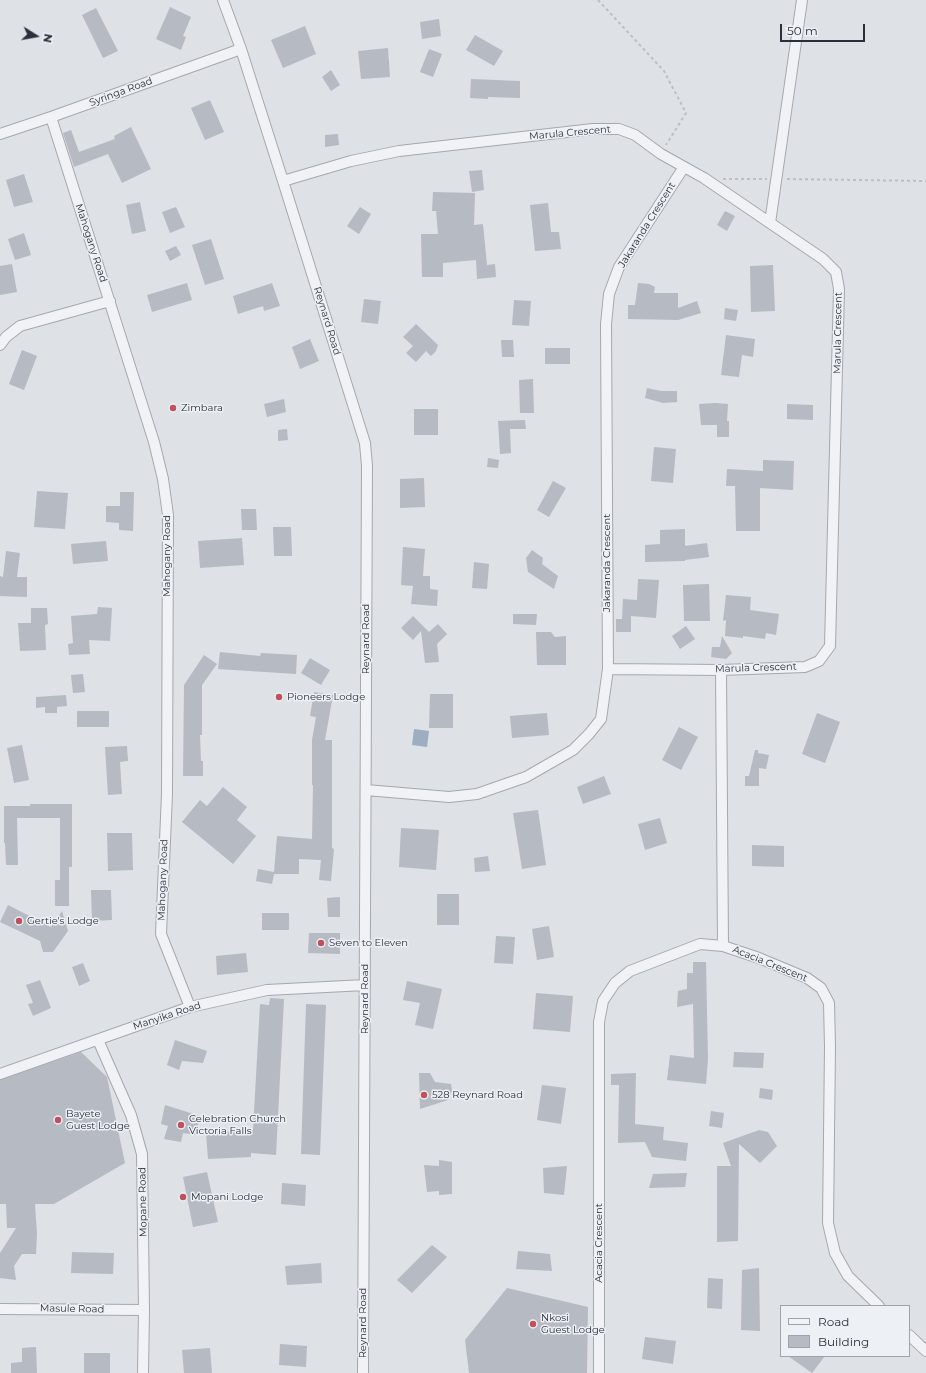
<!DOCTYPE html>
<style>
body{margin:0}
#map{position:relative;width:926px;height:1373px;overflow:hidden;background:#dee1e6;font-family:Montserrat,sans-serif}
canvas{display:block}
.legend{position:absolute;left:780px;top:1305px;width:130px;height:52px;box-sizing:border-box;background:#edf0f4;border:1px solid #9fa3aa;margin:0;padding:5px 7px;list-style:none;font-size:12px;color:#292f3b}
.legend li{display:flex;align-items:center;gap:8px;height:20px}
.legend b{width:20px;border:1px solid #9fa3aa}
.north{position:absolute;left:16px;top:16px;width:40px;height:40px;-webkit-text-stroke:3px #edf0f4;paint-order:stroke;rotate:101deg;font-size:11px;font-weight:700;line-height:16px;text-align:center;color:#292f3b}
.north::after{content:'';display:block;margin:auto;width:14px;height:18px;background:#292f3b;clip-path:polygon(50% 0,100% 100%,50% 72%,0 100%)}
.scale{position:absolute;left:780px;top:24px;width:85px;height:18px;box-sizing:border-box;border:2px solid #292f3b;border-top:0;padding-left:5px;font-size:12px;line-height:14px;white-space:nowrap;color:#292f3b;-webkit-text-stroke:3px #edf0f4;paint-order:stroke}
</style>
<div id="map">
<canvas width="926" height="1373"></canvas>
<ul class="legend">
<li><b style="height:5px;background:#f0f2f5"></b>Road</li>
<li><b style="height:11px;background:#b6bac2"></b>Building</li>
</ul>
<div class="north">N</div>
<div class="scale">50 m</div>
</div>
<script>
const c = document.querySelector('canvas').getContext('2d');
c.lineJoin = 'round';
function fillPath(path, color) { c.fillStyle = color; c.fill(path, 'evenodd'); }
const toPath = rows => new Path2D(rows.map(r => 'M' + r).join(''));
function stroke(path, color, width, dash) { c.strokeStyle = color; c.lineWidth = width; c.lineCap = dash ? 'butt' : 'round'; c.setLineDash(dash || []); c.stroke(path); }
function label(font, color, halo, rows, align = 'center') {
  c.font = font + ' Montserrat,sans-serif'; c.lineWidth = 3; c.setLineDash([]); c.textBaseline = 'middle'; c.strokeStyle = halo; c.fillStyle = color; for (const [text, x, y, turn = 0] of rows) {
    c.save(); c.translate(x, y); c.rotate((+turn || 0) * Math.PI / 180); c.textAlign = isNaN(turn) ? turn : align; if (halo) c.strokeText(text, 0, 0); c.fillText(text, 0, 0); c.restore();
  }
}
const water = toPath([
 [414,729,429,731,427,747,412,745]
]);
const building = toPath([
 [170,7,191,17,183,36,186,37,181,50,156,39],
 [96,8,118,51,103,58,82,15],
 [439,19,441,36,422,39,420,22],
 [305,26,316,54,283,68,271,40],
 [475,35,503,51,494,66,466,50],
 [388,48,390,77,361,79,358,51],
 [429,49,442,54,433,77,420,72],
 [331,70,340,85,331,91,322,77],
 [471,79,520,81,520,98,488,97,488,99,470,98],
 [210,100,224,132,205,140,191,108],
 [131,127,151,169,122,183,108,154,74,167,63,133,71,130,79,152,115,139,114,136],
 [338,134,339,145,325,147,325,135],
 [482,170,484,190,472,192,469,171],
 [24,174,33,202,14,207,6,180],
 [433,192,475,193,474,225,483,224,487,265,495,264,496,277,477,279,476,260,443,263,443,277,422,277,421,234,438,234,436,211,432,211],
 [140,202,146,231,132,234,126,205],
 [548,203,551,232,559,232,561,249,535,251,530,205],
 [176,207,185,227,170,233,162,212],
 [360,207,371,214,359,234,347,226],
 [725,211,735,216,727,231,717,225],
 [24,233,31,255,15,260,8,239],
 [211,239,224,279,205,285,192,245],
 [176,246,181,255,170,261,165,251],
 [12,264,17,292,0,295,0,266],
 [773,265,775,311,751,312,750,266],
 [187,283,192,300,152,312,147,295],
 [272,283,280,306,264,311,263,306,238,314,233,296],
 [638,283,649,284,655,287,654,293,678,293,678,308,697,301,701,313,678,320,628,319,628,305,635,305],
 [364,299,381,301,378,324,361,322],
 [514,300,531,301,529,326,512,325],
 [725,308,738,310,736,321,724,319],
 [416,324,438,345,436,351,431,356,426,351,416,362,406,353,413,346,403,337],
 [726,335,755,339,753,357,742,355,739,377,721,375],
 [310,339,319,361,300,369,292,347],
 [501,340,513,340,514,357,502,357],
 [545,348,570,348,570,364,545,364],
 [22,350,37,356,24,390,9,384],
 [533,379,534,413,520,413,519,380],
 [647,388,661,391,677,391,677,402,663,403,645,398],
 [284,399,286,412,267,417,264,404],
 [715,403,728,404,727,421,729,421,729,437,717,437,717,425,701,425,699,404],
 [787,404,813,405,813,420,787,419],
 [414,409,438,409,438,435,414,435],
 [525,420,526,429,510,429,511,453,500,454,498,421],
 [287,429,288,440,278,441,278,430],
 [654,447,676,449,673,483,651,481],
 [488,458,499,460,498,468,487,467],
 [763,460,794,461,793,490,760,488,760,531,736,531,735,486,726,486,727,469,763,471],
 [424,478,425,507,400,508,400,479],
 [553,481,566,488,549,517,537,510],
 [37,491,68,493,65,529,34,527],
 [120,492,134,492,133,531,119,530,119,523,106,522,106,506,120,506],
 [241,509,256,509,257,530,242,530],
 [273,527,291,527,292,556,274,556],
 [685,529,685,546,707,543,709,557,685,560,685,561,645,562,645,545,660,544,660,530],
 [242,538,244,565,200,568,198,541],
 [106,541,108,561,73,564,71,544],
 [403,547,425,549,423,576,430,576,430,589,438,590,437,606,411,604,413,586,401,585],
 [532,550,543,558,542,564,558,576,554,589,528,572,526,558],
 [6,551,20,553,17,577,27,577,27,597,0,596,0,576,3,577],
 [474,562,489,564,487,589,472,588],
 [638,579,659,580,656,618,631,616,631,632,616,632,616,619,622,619,623,599,637,600],
 [709,584,710,621,684,621,683,585],
 [726,595,751,597,750,610,779,614,776,635,766,633,765,639,743,636,743,638,725,636,726,620,723,621],
 [98,607,112,608,110,641,89,640,90,654,69,655,68,644,73,643,71,616,97,614],
 [31,608,47,608,48,624,45,625,46,650,20,651,18,623,31,623],
 [513,614,537,614,536,625,513,624],
 [413,616,429,632,438,624,447,634,437,644,439,662,425,663,421,631,413,640,401,628],
 [686,626,695,639,680,649,672,636],
 [536,632,551,632,555,637,566,636,566,665,537,665],
 [722,636,732,653,726,659,711,657,712,647,720,647],
 [220,652,260,656,261,653,297,655,296,674,218,669],
 [204,655,217,664,202,685,202,735,200,735,201,761,203,761,203,776,183,776,184,685],
 [310,658,330,670,321,685,301,673],
 [83,674,85,692,73,693,71,675],
 [314,692,333,695,325,740,332,740,332,848,334,849,331,881,319,880,321,860,299,859,299,874,274,874,272,884,256,881,258,869,274,872,277,836,312,839,313,785,312,785,312,740,316,717,310,716],
 [430,694,453,694,453,728,429,728],
 [66,695,67,706,57,707,57,713,45,713,45,707,36,708,36,697],
 [77,711,109,711,109,727,77,727],
 [547,713,549,735,512,738,510,716],
 [817,713,840,722,825,763,802,754],
 [679,727,698,737,681,770,662,760],
 [22,745,29,780,14,783,7,748],
 [127,746,128,761,120,762,122,794,108,795,105,747],
 [755,750,758,750,758,753,769,755,766,769,759,768,759,786,745,786,745,776,749,776],
 [604,776,611,794,583,804,577,787],
 [223,787,247,807,237,820,256,836,233,864,182,822,200,800,207,806],
 [30,804,72,804,72,867,69,867,69,906,55,906,55,880,60,880,60,818,17,818,18,865,6,865,5,843,4,843,4,806,30,806],
 [538,810,546,865,522,869,513,813],
 [660,818,667,843,645,850,638,824],
 [401,828,439,830,436,870,399,867],
 [107,833,132,833,133,870,108,871],
 [752,845,784,846,784,867,752,866],
 [488,856,490,871,475,872,474,858],
 [91,890,111,890,112,920,92,921],
 [437,894,459,894,459,925,437,925],
 [340,897,340,917,328,917,327,898],
 [8,905,51,927,62,911,68,931,53,952,43,952,40,941,0,922],
 [262,913,289,913,289,930,262,930],
 [549,926,554,957,537,960,532,929],
 [309,933,340,933,340,954,308,953],
 [496,936,515,937,513,964,494,963],
 [246,953,248,972,217,975,216,956],
 [693,962,706,962,708,1059,706,1084,667,1080,670,1055,694,1058,693,1004,677,1007,678,991,687,989,687,973,693,973],
 [83,963,90,981,79,986,72,967],
 [40,980,51,1008,33,1016,28,1004,33,1003,26,985],
 [407,981,442,989,433,1029,415,1025,420,1003,403,1000],
 [536,993,573,996,570,1032,533,1029],
 [270,998,284,999,276,1155,251,1153,251,1157,208,1159,206,1133,253,1130,260,1004,269,1005],
 [306,1004,326,1005,320,1155,301,1154],
 [175,1040,207,1051,203,1063,182,1061,179,1070,167,1065],
 [81,1052,107,1077,125,1163,54,1204,35,1204,37,1234,36,1254,22,1254,14,1266,16,1280,0,1278,0,1253,16,1228,7,1228,6,1204,0,1204,0,1080],
 [734,1052,764,1053,763,1068,733,1067],
 [419,1073,430,1073,435,1082,451,1084,452,1091,448,1100,420,1109],
 [636,1073,635,1124,664,1127,663,1140,688,1143,686,1161,652,1157,645,1142,618,1143,619,1085,611,1085,611,1074],
 [542,1085,566,1088,561,1124,537,1120],
 [760,1088,773,1090,772,1100,759,1098],
 [165,1105,200,1116,196,1135,183,1133,181,1142,164,1139,168,1126,161,1124],
 [711,1111,724,1113,722,1128,709,1126],
 [759,1130,768,1132,777,1146,760,1163,739,1144,738,1241,717,1242,717,1166,731,1166,723,1143],
 [439,1160,452,1162,452,1194,439,1195,439,1191,427,1192,424,1165,439,1166],
 [567,1166,564,1195,544,1193,543,1168],
 [207,1172,218,1222,193,1227,183,1177],
 [687,1173,685,1187,649,1188,653,1174],
 [282,1183,306,1185,305,1206,281,1204],
 [432,1245,447,1257,412,1293,397,1280],
 [518,1251,550,1254,552,1271,516,1269],
 [72,1252,114,1253,113,1274,71,1273],
 [321,1263,322,1283,287,1285,285,1266],
 [759,1268,760,1331,741,1330,742,1270],
 [708,1278,723,1279,722,1309,707,1308],
 [507,1288,588,1307,587,1373,469,1373,465,1340],
 [645,1337,676,1341,673,1364,642,1359],
 [280,1344,307,1346,306,1367,279,1365],
 [36,1347,37,1373,11,1373,11,1363,22,1362,22,1348],
 [210,1348,212,1373,184,1373,182,1350],
 [84,1353,110,1353,110,1373,84,1373],
 [788,1356,825,1356,812,1373]
]);
const path = toPath([
 [598,0,664,71,686,113,666,145],
 [723,179,767,179],
 [787,179,926,181]
]);
const street = toPath([
 [223,0,241,49,283,181,365,443,367,466,363,1373],
 [51,117,154,442,163,479,168,515,167,794,161,934,190,1007],
 [0,134,51,117,241,49],
 [283,181,351,161,399,151,593,129,619,129,635,135,661,154,704,178,823,259,836,272,839,289,830,646,819,661,805,667,721,670,608,669],
 [770,223,802,0],
 [0,345,6,337,20,326,110,301],
 [721,670,723,946],
 [366,790,449,797,477,794,526,777,573,750,589,734,601,719,608,669,606,324,609,294,619,267,684,167],
 [98,1040,131,1115,142,1154,144,1310,143,1373],
 [0,1074,190,1007,267,990,365,985],
 [0,1309,144,1310],
 [909,1335,926,1351],
 [599,1373,599,1022,603,1001,615,983,630,971,700,944,723,946,759,958,807,978,821,988,829,1003,830,1047,828,1223,835,1253,848,1276,879,1306]
]);
const markers = [
 [173,408,4,"#bd515d"],
 [279,697,4,"#bd515d"],
 [19,921,4,"#bd515d"],
 [321,943,4,"#bd515d"],
 [424,1095,4,"#bd515d"],
 [58,1120,4,"#bd515d"],
 [181,1125,4,"#bd515d"],
 [183,1197,4,"#bd515d"],
 [533,1324,4,"#bd515d"]
];
const streetNames = [
 ["Syringa Road",121,92,-20],
 ["Marula Crescent",570,133,-5],
 ["Jakaranda Crescent",647,225,-58],
 ["Mahogany Road",91,243,72],
 ["Reynard Road",327,321,73],
 ["Marula Crescent",838,333,-89],
 ["Mahogany Road",167,556,-90],
 ["Jakaranda Crescent",607,563,-90],
 ["Reynard Road",366,639,-90],
 ["Marula Crescent",756,668,-2],
 ["Mahogany Road",163,880,-88],
 ["Acacia Crescent",770,964,22],
 ["Reynard Road",365,999,-90],
 ["Manyika Road",167,1016,-18],
 ["Mopane Road",143,1202,-91],
 ["Acacia Crescent",599,1243,-90],
 ["Masule Road",72,1309,1],
 ["Reynard Road",363,1323,-90]
];
const poiNames = [
 ["Zimbara",181,408],
 ["Pioneers Lodge",287,697],
 ["Gertie's Lodge",27,921],
 ["Seven to Eleven",329,943],
 ["528 Reynard Road",432,1095],
 ["Bayete",66,1114],
 ["Guest Lodge",66,1126],
 ["Celebration Church",189,1119],
 ["Victoria Falls",189,1131],
 ["Mopani Lodge",191,1197],
 ["Nkosi",541,1318],
 ["Guest Lodge",541,1330]
];
fillPath(water, '#9dadc2');
fillPath(building, '#b6bac2');
stroke(street, '#a4a8af', 12);
stroke(path, '#bcbfc5', 2, [3, 3]);
stroke(street, '#f0f2f5', 10);
for (const [x, y, r, color] of markers) { const dot = new Path2D(); dot.arc(x, y, r, 0, 2 * Math.PI); c.fillStyle = color; c.fill(dot); stroke(dot, '#edf0f4', 1.5); }
label('10px', '#292f3b', '#edf0f4', streetNames);
label('10px', '#292f3b', '#edf0f4', poiNames, 'left');
</script>
